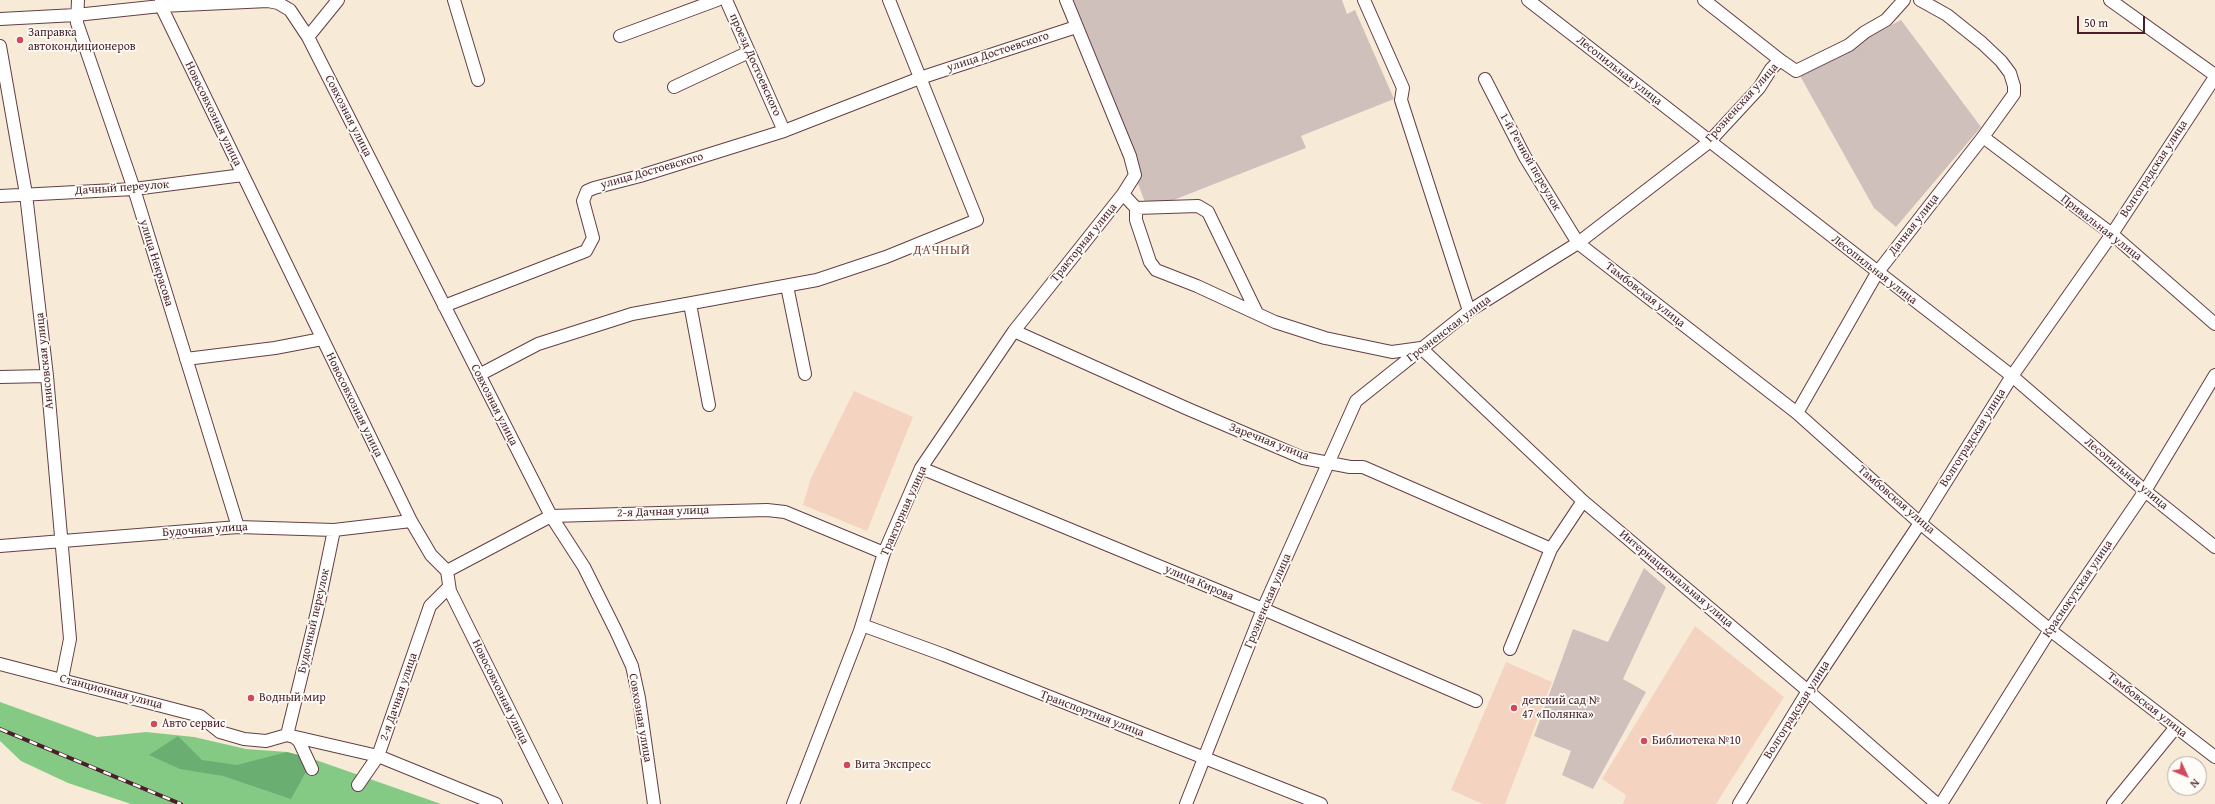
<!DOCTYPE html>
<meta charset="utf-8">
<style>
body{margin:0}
#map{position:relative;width:2215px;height:804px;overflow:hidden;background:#f7ebd8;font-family:"Gentium Book Plus",serif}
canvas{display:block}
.north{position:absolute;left:2167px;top:756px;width:40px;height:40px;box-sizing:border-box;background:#fdfcf7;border:1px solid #b5a4a5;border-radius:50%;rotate:134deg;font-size:11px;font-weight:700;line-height:16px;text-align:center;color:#4a1f2b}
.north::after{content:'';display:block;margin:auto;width:14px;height:18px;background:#d1495b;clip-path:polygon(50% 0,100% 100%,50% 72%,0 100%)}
.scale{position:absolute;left:2077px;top:16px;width:68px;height:18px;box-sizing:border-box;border:2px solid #4a1f2b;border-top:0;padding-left:5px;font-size:12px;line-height:14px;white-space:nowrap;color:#4a1f2b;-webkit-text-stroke:3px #fdfcf7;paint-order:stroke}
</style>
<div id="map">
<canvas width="2215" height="804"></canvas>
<div class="north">N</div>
<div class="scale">50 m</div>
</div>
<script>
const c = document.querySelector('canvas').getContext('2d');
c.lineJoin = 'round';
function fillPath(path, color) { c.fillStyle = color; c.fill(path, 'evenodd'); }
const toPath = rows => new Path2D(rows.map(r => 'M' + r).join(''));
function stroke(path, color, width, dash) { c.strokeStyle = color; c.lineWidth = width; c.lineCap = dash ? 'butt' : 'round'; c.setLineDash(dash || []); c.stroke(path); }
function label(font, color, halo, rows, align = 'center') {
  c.font = font + ' "Gentium Book Plus",serif'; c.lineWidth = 3.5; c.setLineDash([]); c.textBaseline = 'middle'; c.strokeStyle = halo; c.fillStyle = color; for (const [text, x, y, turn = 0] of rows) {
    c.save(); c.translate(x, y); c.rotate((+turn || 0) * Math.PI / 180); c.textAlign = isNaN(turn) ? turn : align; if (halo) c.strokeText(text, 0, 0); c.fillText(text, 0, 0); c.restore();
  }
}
const built = toPath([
 [854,391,913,417,867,531,803,505,811,478],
 [1695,626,1784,697,1716,804,1623,804,1626,795,1602,779],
 [1506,662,1552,682,1505,804,1483,804,1451,790]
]);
const industrial = toPath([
 [1068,0,1342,0,1347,14,1355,10,1394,99,1301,136,1306,148,1148,210],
 [1901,20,1981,127,1896,227,1874,208,1799,74],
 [1644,568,1666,587,1623,679,1646,692,1593,789,1562,775,1571,751,1534,736,1573,629,1608,642]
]);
const green = toPath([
 [0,702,97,737,146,732,194,737,246,749,287,752,313,759,441,804,131,804,68,783,21,761,0,741]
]);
const forest = toPath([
 [178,736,202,760,237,765,287,752,313,759,291,799,223,776,180,769,149,755]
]);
const minor = toPath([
 [78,0,77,23,134,189,238,527],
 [161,0,161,6,411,521,431,555,447,571,450,591,556,804],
 [454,0,478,80],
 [726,0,784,131],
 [1364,0,1403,88,1401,100,1469,311],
 [1528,0,2012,376,2145,491,2215,547],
 [1704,0,1780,60],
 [2110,0,2215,75],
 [0,19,76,15,161,6,268,1,278,3,290,10,308,37,551,516,584,567,616,631,632,666,639,698,654,804],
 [620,36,717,0],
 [308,37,338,0],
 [0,46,26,194,47,376,70,639,62,679],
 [1485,79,1525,157,1578,243,1797,413,1920,523,2050,630,2215,757],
 [674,87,749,52],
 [1983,137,2112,234,2215,324],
 [1123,194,1136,208,1136,220,1150,262,1156,270,1197,286,1275,322,1325,338,1392,352,1421,348,1583,501,1808,691,1937,804],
 [0,196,134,189,243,175],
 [1136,208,1198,206,1208,212,1257,313],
 [787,286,805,374],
 [690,304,709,405],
 [444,306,586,251,593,238,583,201,587,191,594,188,640,176,784,131,920,78,1076,27],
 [1014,331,1188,409,1303,458,1350,467,1363,467,1551,549],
 [186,359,275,348,322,339],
 [479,375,538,344,632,314,817,280,886,257,977,220,889,0],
 [0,377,47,376],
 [1797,413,1877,273,1983,137,2014,94,2014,86,2010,73,2001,61,1982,43,1947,15,1920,0],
 [921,468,1263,609,1476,701],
 [334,530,317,612,287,735,378,756,496,804],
 [0,546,238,527,334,530,411,521],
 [447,571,551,516,767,510,785,512,884,553],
 [862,625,944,655,1321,804],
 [1510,649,1551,549,1583,501],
 [0,664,200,716,220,732,244,739,266,741,287,735,294,737,299,741,312,769],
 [358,785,378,756,430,606,449,587],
 [793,804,860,631,884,553,921,468,1014,331,1123,194,1135,175,1130,156,1066,0],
 [1186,804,1263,609,1356,401,1469,311,1578,243,1709,142,1759,88,1771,69,1780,60,1796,71,1849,45,1865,32,1886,20,1904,0],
 [1739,804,1808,691,1920,523,2012,376,2112,234,2215,77],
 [1941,804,2050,630,2145,491,2215,375],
 [2113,804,2176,727]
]);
const rail = toPath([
 [0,729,181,804]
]);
const markers = [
 [20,40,4,"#d1495b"],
 [251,698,4,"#d1495b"],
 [1514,708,4,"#d1495b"],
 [154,724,4,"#d1495b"],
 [1644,741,4,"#d1495b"],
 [847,765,4,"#d1495b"]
];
const poiNames = [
 ["Заправка",28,33],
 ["автокондиционеров",28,47],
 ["Водный мир",259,698],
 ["детский сад №",1522,701],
 ["47 «Полянка»",1522,715],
 ["Авто сервис",162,724],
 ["Библиотека №10",1652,741],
 ["Вита Экспресс",855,765]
];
const streetNames = [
 ["улица Достоевского",998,52,-18],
 ["проезд Достоевского",755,65,66],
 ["Лесопильная улица",1619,71,38],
 ["Грозненская улица",1742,103,-48],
 ["Новосовхозная улица",213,114,64],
 ["Совхозная улица",348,116,63],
 ["1-й Речной переулок",1530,162,60],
 ["Волгоградская улица",2154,169,-57],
 ["улица Достоевского",652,171,-16],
 ["Дачный переулок",122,188,-4],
 ["Дачная улица",1914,225,-52],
 ["Привальная улица",2101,228,38],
 ["Тракторная улица",1084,243,-51],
 ["улица Некрасова",156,263,73],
 ["Лесопильная улица",1874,270,38],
 ["Тамбовская улица",1645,295,38],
 ["Грозненская улица",1449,329,-37],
 ["Анисовская улица",45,361,-96],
 ["Новосовхозная улица",354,405,64],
 ["Совхозная улица",494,405,63],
 ["Волгоградская улица",1973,438,-58],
 ["Заречная улица",1269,442,21],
 ["Лесопильная улица",2126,474,40],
 ["Тамбовская улица",1896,500,41],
 ["Тракторная улица",904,511,-66],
 ["2-я Дачная улица",663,512,-2],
 ["Будочная улица",205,530,-4],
 ["Интернациональная улица",1676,579,40],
 ["улица Кирова",1199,583,23],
 ["Краснокутская улица",2078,589,-56],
 ["Грозненская улица",1268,601,-67],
 ["Будочный переулок",314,621,-77],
 ["Станционная улица",111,692,15],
 ["Новосовхозная улица",500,692,64],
 ["2-я Дачная улица",399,697,-71],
 ["Тамбовская улица",2147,705,38],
 ["Волгоградская улица",1797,710,-58],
 ["Транспортная улица",1092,714,21],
 ["Совхозная улица",640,718,80]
];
const neighbourhoodNames = [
 ["ДАЧНЫЙ",942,251]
];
fillPath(built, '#f4d3c1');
fillPath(industrial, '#d0c0bc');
fillPath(green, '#84ca85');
fillPath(forest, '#6bae72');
stroke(minor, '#643e45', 14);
stroke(minor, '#fff', 12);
stroke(rail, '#4a1f2b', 4);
stroke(rail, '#fdfcf7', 2.5, [8]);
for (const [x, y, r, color] of markers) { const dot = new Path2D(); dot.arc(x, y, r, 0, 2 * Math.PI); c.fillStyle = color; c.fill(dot); stroke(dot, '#fdfcf7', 1.5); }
label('12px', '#4a1f2b', '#fdfcf7', poiNames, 'left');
label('12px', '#4a1f2b', '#fdfcf7', streetNames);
c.letterSpacing = '1px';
label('13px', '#7a4b41', '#fdfcf7', neighbourhoodNames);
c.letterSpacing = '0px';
</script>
